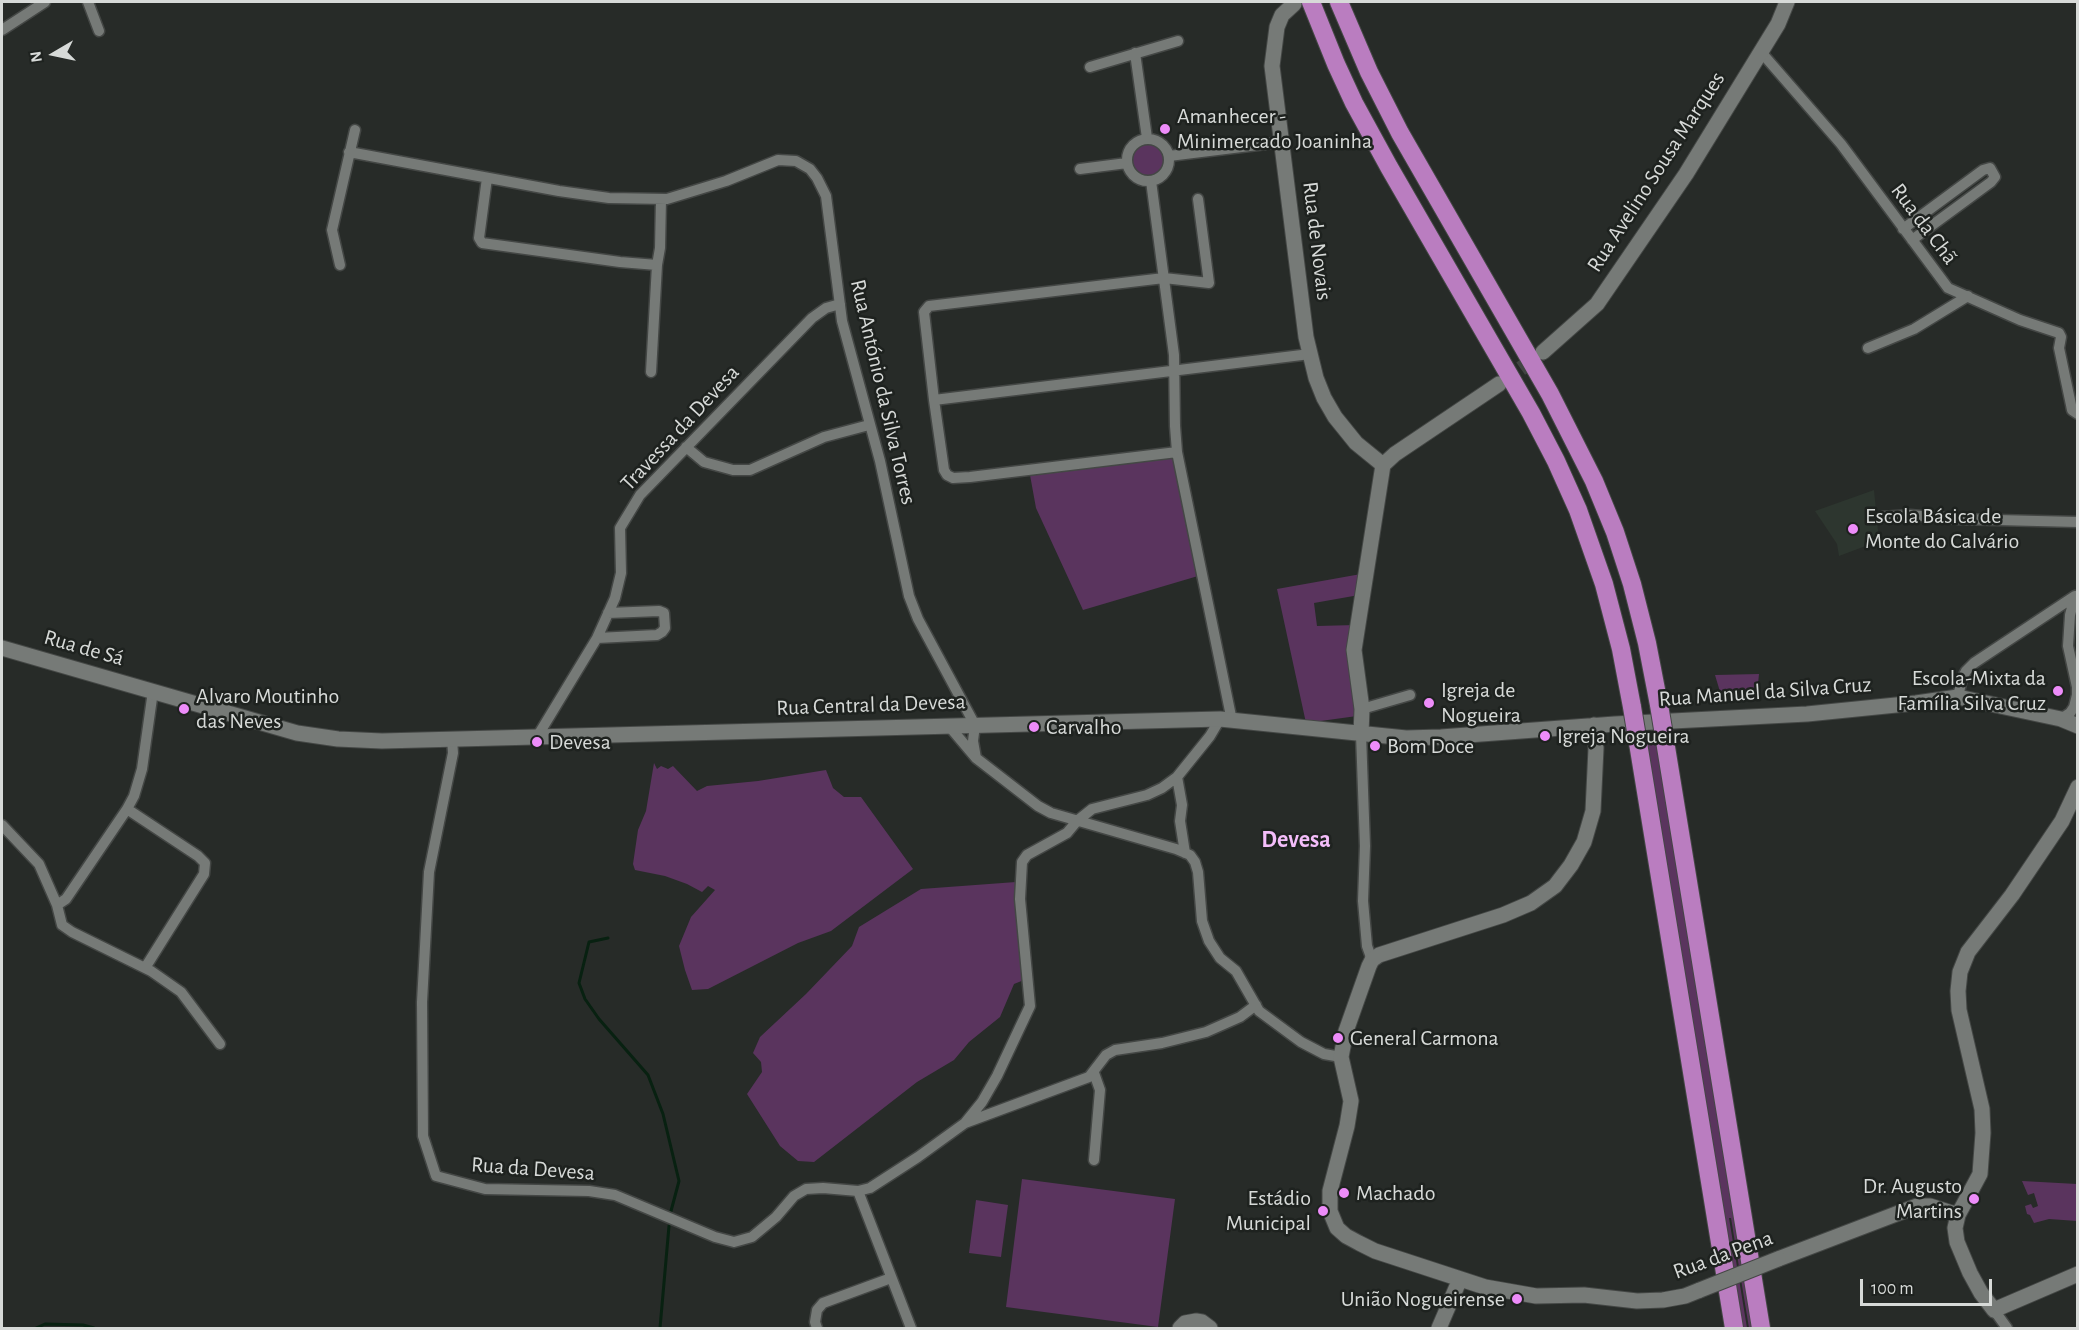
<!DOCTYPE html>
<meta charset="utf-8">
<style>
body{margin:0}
#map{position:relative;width:2079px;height:1330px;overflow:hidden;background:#272b28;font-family:"Alegreya Sans",sans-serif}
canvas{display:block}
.frame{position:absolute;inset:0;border:3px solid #d7dad8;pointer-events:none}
.north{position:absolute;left:24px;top:24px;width:60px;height:60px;-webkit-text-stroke:4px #1e221f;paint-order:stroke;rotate:261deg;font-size:16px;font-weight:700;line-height:24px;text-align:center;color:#d7dad8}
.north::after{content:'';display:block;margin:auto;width:21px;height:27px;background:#d7dad8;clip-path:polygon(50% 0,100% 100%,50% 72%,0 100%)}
.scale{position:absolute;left:1860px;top:1279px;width:132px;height:27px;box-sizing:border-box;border:3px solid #d7dad8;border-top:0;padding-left:8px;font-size:18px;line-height:21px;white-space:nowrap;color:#d7dad8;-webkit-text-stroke:4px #1e221f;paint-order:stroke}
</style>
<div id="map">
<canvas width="2079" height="1330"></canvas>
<div class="frame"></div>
<div class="north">N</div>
<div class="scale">100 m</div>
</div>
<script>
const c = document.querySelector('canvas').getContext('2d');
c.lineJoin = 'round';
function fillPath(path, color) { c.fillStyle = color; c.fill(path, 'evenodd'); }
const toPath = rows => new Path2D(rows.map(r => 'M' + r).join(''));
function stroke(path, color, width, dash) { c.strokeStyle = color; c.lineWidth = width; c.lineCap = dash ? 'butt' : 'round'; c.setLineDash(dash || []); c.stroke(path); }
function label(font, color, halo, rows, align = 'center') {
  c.font = font + ' "Alegreya Sans",sans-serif'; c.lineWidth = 5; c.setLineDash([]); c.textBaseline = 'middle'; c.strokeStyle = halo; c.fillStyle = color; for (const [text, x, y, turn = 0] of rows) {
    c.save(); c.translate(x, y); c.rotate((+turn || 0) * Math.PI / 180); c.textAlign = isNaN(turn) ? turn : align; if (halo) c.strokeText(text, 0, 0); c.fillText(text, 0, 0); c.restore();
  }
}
const built = toPath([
 [1874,490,1879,541,1839,556,1837,544,1815,511]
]);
const green = toPath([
 '1131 158a17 17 0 1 1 34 0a17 17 0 1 1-34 0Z',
 [1170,457,1175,462,1198,576,1083,610,1036,508,1030,475],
 [1361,574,1359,595,1314,603,1317,626,1355,625,1357,716,1306,723,1277,589],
 [1759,674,1757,694,1721,695,1715,675],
 [1656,742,1752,1328,1749,1328,1731,1218,1729,1218,1747,1328,1742,1328,1646,743],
 [654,763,657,769,661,766,668,769,673,766,697,791,707,786,758,781,826,770,833,788,844,797,861,797,913,869,831,931,798,943,708,989,692,990,685,970,679,946,691,917,715,890,708,886,702,892,687,884,665,876,635,870,633,864,638,830,646,811],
 [1016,882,1024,980,1014,984,1000,1017,969,1042,954,1060,917,1082,814,1162,798,1161,780,1146,747,1094,762,1072,761,1062,753,1053,760,1037,806,994,852,946,859,927,921,889],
 [1022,1179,1175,1199,1158,1327,1006,1307],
 [2022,1181,2077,1184,2077,1221,2049,1219,2034,1223,2030,1215,2027,1214,2025,1206,2031,1204,2033,1208,2038,1206,2034,1193,2028,1195],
 [976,1200,1008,1205,1001,1257,969,1253]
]);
const stream = toPath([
 [608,938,589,942,579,983,585,999,599,1019,648,1075,663,1114,679,1181,671,1211],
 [36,1328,45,1324,83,1325,94,1328],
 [660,1328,669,1226]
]);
const secondaryTunnel = toPath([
 [1502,382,1541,354]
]);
const street = toPath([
 [88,2,99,31],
 [2,30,45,2],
 [1761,52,1841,144,1948,288,2020,320,2059,333,2061,337,2059,348,2071,405,2072,410,2078,414],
 [1135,53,1147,138],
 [1090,67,1178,41],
 '1127 160a21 21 0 1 1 42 0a21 21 0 1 1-42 0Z',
 [349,152,559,191,609,198,667,199,726,181,778,160,796,161,810,169,817,178,826,196,842,321,880,461,909,596,918,619,975,725,973,741,976,758],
 [1169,156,1282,142],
 [1080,169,1127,163],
 [487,178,479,238,482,243,620,262,657,265],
 [1151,181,1174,355,1175,426,1177,452,1232,721],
 [1903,229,1983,170,1990,168,1995,177,1991,182,1912,240],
 [340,265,332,230,355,130],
 [1868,348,1914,329,1968,296],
 [651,372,657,265,660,248,661,199],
 [934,400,1310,354],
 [686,447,704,462,733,470,750,470,824,437,869,425],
 [1177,452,970,477,953,478,947,475,944,470,934,400,924,312,929,306,1164,278,1209,283,1198,199],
 [1882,517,1910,515,1957,519,2078,522],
 [597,638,657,635,662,632,665,628,664,613,659,611,608,613],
 [1958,697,1962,679,1966,671,1974,663,2075,596],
 [1362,709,1410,695],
 [2061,719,2070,713,2074,707,2077,695,2077,687,2068,646,2070,615,2075,596],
 [949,726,976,758,1038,806,1051,813,1176,849,1190,855,1195,862,1198,872,1202,921,1209,941,1220,958,1236,971,1259,1011,1301,1042,1324,1054,1341,1057],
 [1361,734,1365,846,1363,901,1367,946,1372,960],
 [537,737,597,638,615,598,621,573,620,528,640,495,812,318,826,308,840,304],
 [452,739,453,753,429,872,422,1002,423,1136,436,1176,485,1189,589,1191,615,1195,715,1237,734,1242,752,1237,776,1217,794,1196,806,1189,823,1188,858,1191,911,1328],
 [1177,777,1182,805,1180,821,1185,853],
 [127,809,198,856,205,863,204,874,145,968],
 [2,825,39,864,57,905,62,925,72,932,151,971,181,992,220,1044],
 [57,905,66,899,127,809,134,796,142,769,153,691],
 [1094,1073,1100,1090,1094,1160],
 [965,1123,1089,1077,1106,1055,1115,1050,1162,1043,1206,1032,1240,1017,1256,1005],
 [858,1191,870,1188,918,1157,965,1123,982,1102,997,1076,1030,1006,1020,899,1022,862,1027,855,1067,833,1077,821,1092,809,1147,795,1162,788,1177,777,1210,736,1220,719],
 [1994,1310,2007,1328],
 [817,1328,815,1322,817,1310,823,1303,891,1278]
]);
const secondary = toPath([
 [1294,4,1282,15,1277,27,1272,66,1306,337,1316,378,1324,398,1335,417,1356,443,1383,465],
 [1543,352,1597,304,1686,174,1778,24,1787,2],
 [2,648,297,733,338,739,382,741,1220,719,1406,738,1441,737,1615,724,1807,714,1916,703,1958,697,2061,719,2078,726],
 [1594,725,1596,748,1593,811,1584,842,1571,865,1555,886,1531,903,1503,915,1379,955,1372,960,1369,966,1346,1031,1341,1057,1351,1101,1347,1126,1330,1191,1330,1211,1337,1228,1346,1236,1359,1243,1375,1251,1485,1287,1536,1296,1584,1295,1637,1301,1663,1300,1685,1296,1700,1290],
 [1361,734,1362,709,1354,650,1383,465,1395,454,1499,384],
 [2078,787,2062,821,2012,895,1968,952,1960,972,1958,991,1959,1010,1982,1109,1983,1133,1980,1174,1958,1215,1955,1228,1957,1242,1970,1273,1981,1293,1994,1310,2078,1274],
 [1778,1259,1917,1206,1930,1206,1958,1215],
 [1180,1328,1185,1323,1196,1321,1202,1322,1210,1328],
 [1439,1328,1460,1279]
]);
const highway = toPath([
 [1311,2,1336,64,1354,103,1389,167,1531,413,1556,461,1578,510,1604,584,1621,649,1632,707],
 [1339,2,1369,72,1400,133,1550,394,1594,481,1615,532,1632,584,1647,643,1659,705],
 [1665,741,1761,1328],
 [1638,743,1734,1328]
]);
const secondaryBridge = toPath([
 [1700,1290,1778,1259]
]);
const highwayBridge = toPath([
 [1659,705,1665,741],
 [1632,707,1638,743]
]);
const markers = [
 [1165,129,6,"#ed8cf9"],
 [1853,529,6,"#ed8cf9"],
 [2058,691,6,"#ed8cf9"],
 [1429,703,6,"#ed8cf9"],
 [184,709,6,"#ed8cf9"],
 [1034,727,6,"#ed8cf9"],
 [1545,736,6,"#ed8cf9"],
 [537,742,6,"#ed8cf9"],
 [1375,746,6,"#ed8cf9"],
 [1338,1038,6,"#ed8cf9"],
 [1344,1193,6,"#ed8cf9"],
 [1974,1199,6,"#ed8cf9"],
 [1323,1211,6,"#ed8cf9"],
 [1517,1299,6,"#ed8cf9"]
];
const poiNames = [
 ["Amanhecer -",1177,116],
 ["Minimercado Joaninha",1177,141],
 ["Escola Básica de",1865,516],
 ["Monte do Calvário",1865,541],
 ["Escola-Mixta da",2046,678,"right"],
 ["Família Silva Cruz",2046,703,"right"],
 ["Igreja de",1441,690],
 ["Nogueira",1441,715],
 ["Alvaro Moutinho",196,696],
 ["das Neves",196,721],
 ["Carvalho",1046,727],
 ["Igreja Nogueira",1557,736],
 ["Devesa",549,742],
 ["Bom Doce",1387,746],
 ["General Carmona",1350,1038],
 ["Dr. Augusto",1962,1186,"right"],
 ["Martins",1962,1211,"right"],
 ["Machado",1356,1193],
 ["Estádio",1311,1198,"right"],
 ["Municipal",1311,1223,"right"],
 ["União Nogueirense",1505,1299,"right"]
];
const streetNames = [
 ["Rua Avelino Sousa Marques",1656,172,-57],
 ["Rua da Chã",1924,224,53],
 ["Rua de Novais",1317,241,83],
 ["Rua António da Silva Torres",883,392,77],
 ["Travessa da Devesa",680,428,-47],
 ["Rua de Sá",84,648,16],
 ["Rua Manuel da Silva Cruz",1765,692,-4],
 ["Rua Central da Devesa",871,705,-2],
 ["Rua da Devesa",533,1169,4],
 ["Rua da Pena",1723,1255,-20]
];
const neighbourhoodNames = [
 ["Devesa",1296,840]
];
fillPath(built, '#2d362f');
fillPath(green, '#5a345e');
stroke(stream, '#082111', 3);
stroke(secondaryTunnel, '#414542', 15, [15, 8]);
stroke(street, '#444745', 13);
stroke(secondary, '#444745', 17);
stroke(highway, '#444745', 20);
stroke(street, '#767a77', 10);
stroke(secondary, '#767a77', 15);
stroke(highway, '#ba7dc0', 18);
stroke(secondaryBridge, '#444745', 17, []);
stroke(highwayBridge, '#444745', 20, []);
stroke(secondaryBridge, '#767a77', 15);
stroke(highwayBridge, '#ba7dc0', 18);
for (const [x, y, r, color] of markers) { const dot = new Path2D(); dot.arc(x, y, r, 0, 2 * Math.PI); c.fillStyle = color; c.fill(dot); stroke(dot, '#1e221f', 2); }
label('22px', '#d7dad8', '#1e221f', poiNames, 'left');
label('22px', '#d7dad8', '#1e221f', streetNames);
label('bold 24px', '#f3bdf9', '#1e221f', neighbourhoodNames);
</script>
